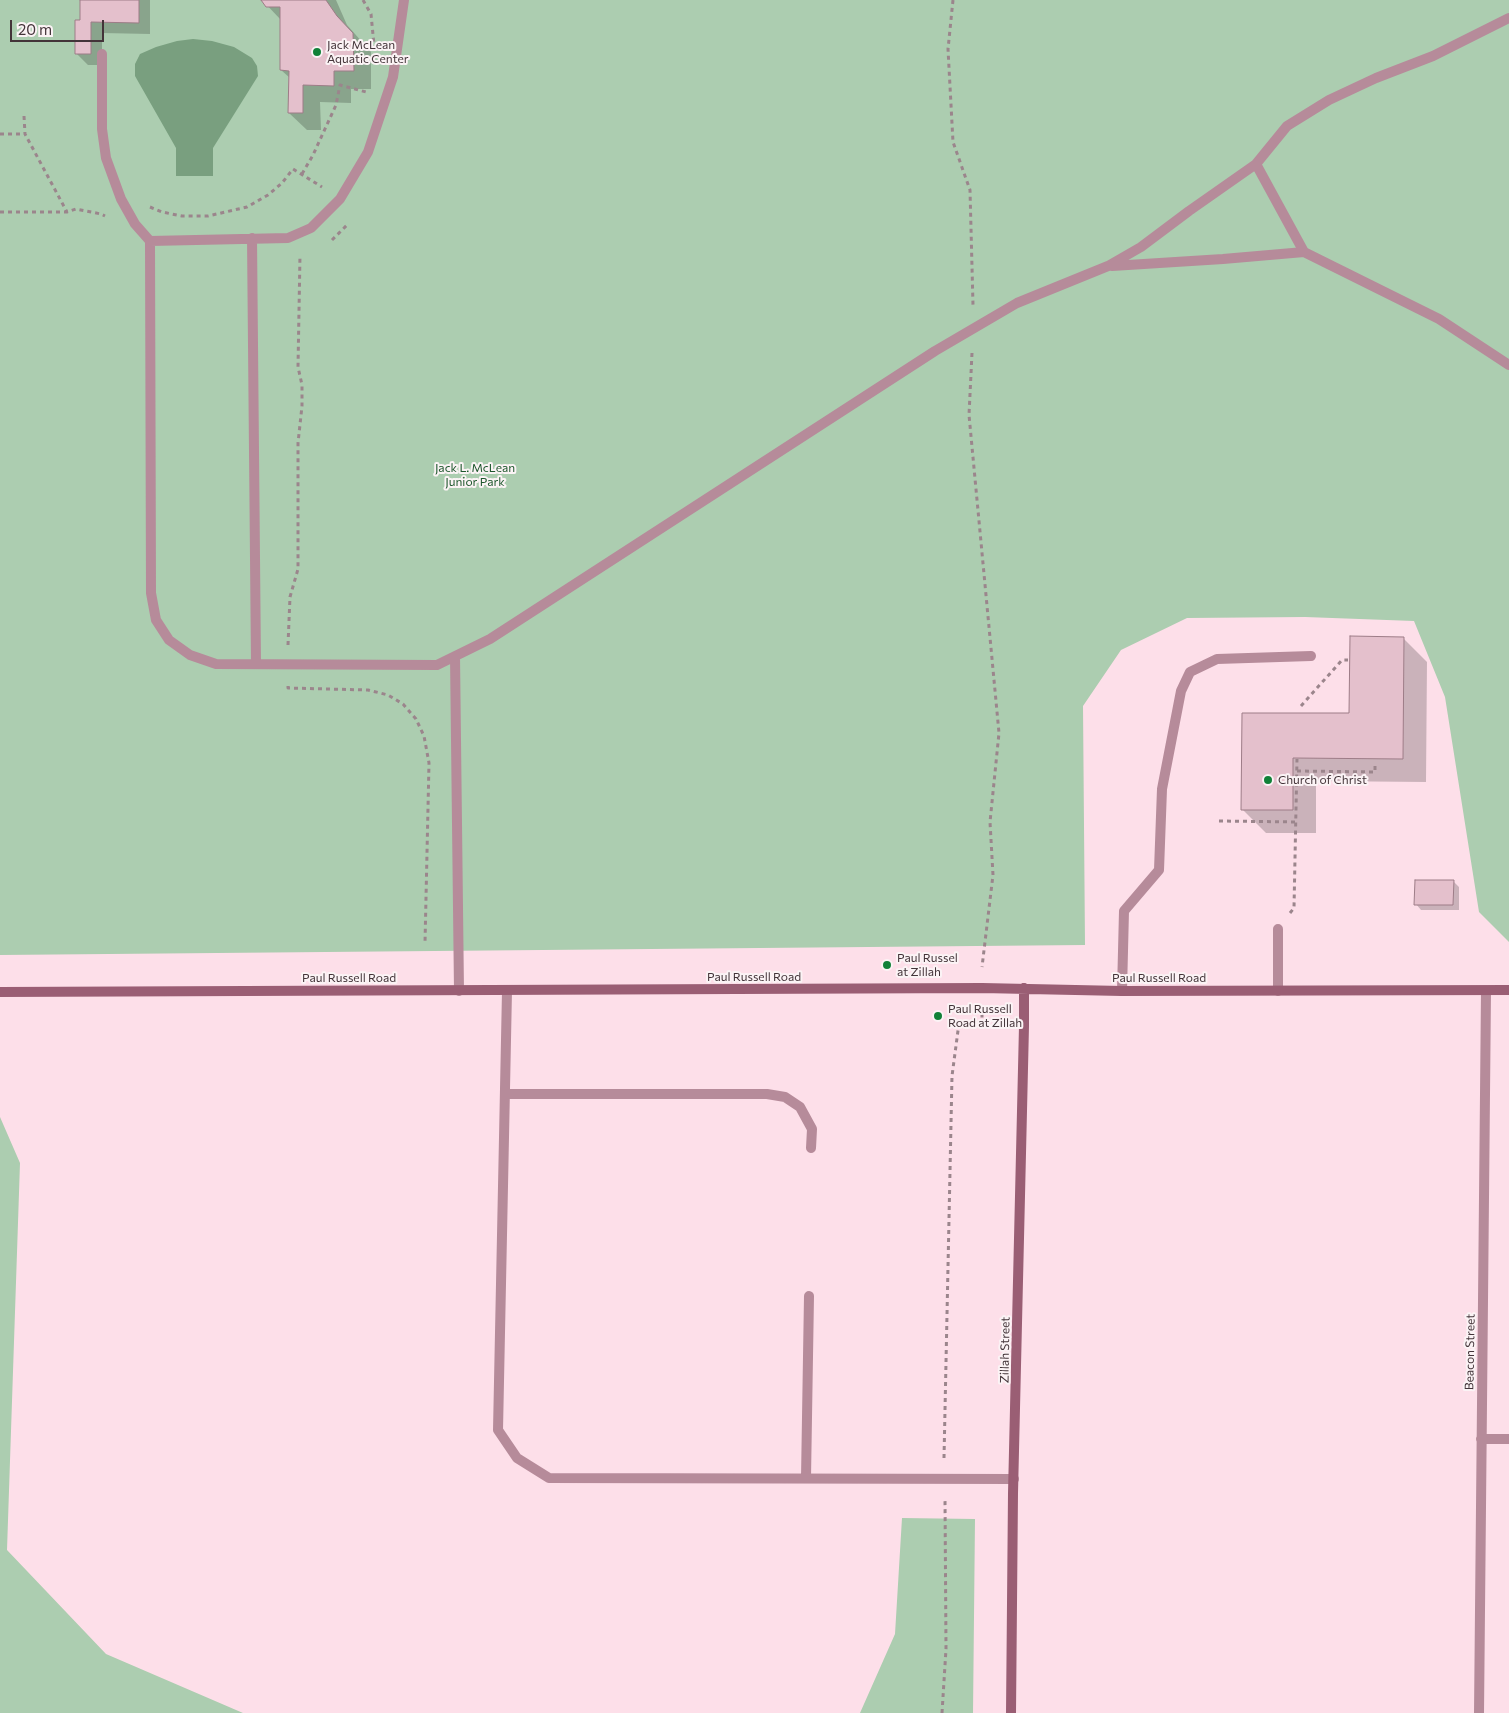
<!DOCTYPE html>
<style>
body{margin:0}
#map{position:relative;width:1509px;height:1713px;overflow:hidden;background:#fddfe9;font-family:Commissioner,sans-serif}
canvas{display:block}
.scale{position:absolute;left:10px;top:20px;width:94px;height:22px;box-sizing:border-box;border:2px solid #433439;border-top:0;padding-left:6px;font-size:15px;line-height:18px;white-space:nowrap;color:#433439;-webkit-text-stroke:4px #fbf3f5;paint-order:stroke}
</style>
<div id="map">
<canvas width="1509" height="1713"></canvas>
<div class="scale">20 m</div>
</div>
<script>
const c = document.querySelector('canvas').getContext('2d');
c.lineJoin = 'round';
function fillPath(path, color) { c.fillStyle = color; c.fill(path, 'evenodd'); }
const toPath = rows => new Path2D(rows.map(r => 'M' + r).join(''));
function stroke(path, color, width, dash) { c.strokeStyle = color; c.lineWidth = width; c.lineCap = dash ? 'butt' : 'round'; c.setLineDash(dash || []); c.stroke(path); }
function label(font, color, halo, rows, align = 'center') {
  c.font = font + ' Commissioner,sans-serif'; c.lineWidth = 4; c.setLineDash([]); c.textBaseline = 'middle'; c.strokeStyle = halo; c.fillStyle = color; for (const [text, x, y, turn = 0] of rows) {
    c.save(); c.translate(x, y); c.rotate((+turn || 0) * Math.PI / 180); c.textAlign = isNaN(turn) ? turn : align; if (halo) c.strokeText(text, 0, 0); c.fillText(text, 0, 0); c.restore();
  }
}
const green = toPath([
 [0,0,1509,0,1509,942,1479,912,1445,697,1414,621,1305,617,1187,618,1121,650,1083,706,1085,945,0,955],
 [0,1117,20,1163,7,1550,106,1654,243,1713,0,1713],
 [902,1518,975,1519,973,1713,860,1713,895,1634]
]);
const water = toPath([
 [193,39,212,41,234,47,252,58,257,66,258,76,213,148,213,176,176,176,176,148,135,76,135,64,140,54,156,47,177,41]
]);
const shadow = toPath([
 [81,0,150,0,150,34,102,33,102,65,88,65,76,53,81,21],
 [262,0,336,0,347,25,371,52,371,89,351,89,351,103,320,102,321,130,307,130,289,113,290,78,281,70,281,20],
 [1403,638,1427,662,1426,782,1316,781,1316,833,1266,833,1242,809,1243,714,1350,714],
 [1453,881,1459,887,1459,910,1421,910,1416,904]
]);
const building = toPath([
 [80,0,139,0,139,23,91,22,91,54,75,54,75,20,80,20,80,0],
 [261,0,326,0,337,16,353,33,354,71,334,71,334,86,303,85,303,113,288,113,289,71,280,70,280,7,266,7,261,0],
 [1350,636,1404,637,1403,759,1293,758,1293,810,1241,810,1242,713,1349,713,1350,636],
 [1415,880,1454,880,1453,905,1414,905,1415,880]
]);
const path = toPath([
 [363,0,371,14,374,45],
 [953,0,948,49,953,142,970,190,973,305],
 [24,116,25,134,67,212],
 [0,134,25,134],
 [302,174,313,155,336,105,340,85,366,92],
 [150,207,162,212,182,216,208,216,247,207,268,195,282,183,293,169,322,187],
 [0,212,67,212,76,209,101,214,105,216],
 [332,240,347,225],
 [972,353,969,415,999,733,990,822,993,875,982,967],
 [288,645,290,597,298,569,298,443,302,406,302,385,298,367,300,255],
 [288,686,288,688,368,690,388,695,403,704,416,719,424,736,429,763,425,943],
 [1301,706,1342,660,1348,660],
 [1297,771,1375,772,1375,766],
 [1219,821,1297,822],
 [1290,913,1294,908,1297,759],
 [944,1458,952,1076,959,1023,982,1023,982,1008],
 [942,1713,946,1649,945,1499]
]);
const lane = toPath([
 [102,54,102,129,106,158,121,199,135,224,150,241,288,238,311,228,340,199,368,152,393,77,404,0],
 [1256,164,1304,252,1439,319,1509,365],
 [252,238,256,664],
 [150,241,151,593,156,620,169,640,190,655,216,664,437,665,490,639,935,351,1017,303,1108,266,1141,247,1189,211,1256,164,1287,126,1329,100,1376,78,1433,56,1509,18],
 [1112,266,1223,259,1304,252],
 [455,656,459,991],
 [1278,929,1278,991],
 [507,991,498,1430,517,1458,549,1478,1014,1479],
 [1122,991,1124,911,1159,870,1162,789,1181,691,1190,672,1217,659,1311,656],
 [505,1094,767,1094,785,1097,800,1107,812,1129,811,1148],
 [806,1478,809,1296]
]);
const street = toPath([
 [1481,1439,1509,1439],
 [1479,1713,1486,991]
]);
const secondary = toPath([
 [0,992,982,988,1122,991,1509,990],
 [1011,1713,1013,1493,1024,1026,1024,988]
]);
const markers = [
 [317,52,5,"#118138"],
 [1268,780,5,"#118138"],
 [887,965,5,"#118138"],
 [938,1016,5,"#118138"]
];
const poiNames = [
 ["Jack McLean",327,45],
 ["Aquatic Center",327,59],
 ["Church of Christ",1278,780],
 ["Paul Russel",897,958],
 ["at Zillah",897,972],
 ["Paul Russell",948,1009],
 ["Road at Zillah",948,1023]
];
const parkNames = [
 ["Jack L. McLean",475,468],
 ["Junior Park",475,482]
];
const streetNames = [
 ["Paul Russell Road",754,977],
 ["Paul Russell Road",349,978],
 ["Paul Russell Road",1159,978],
 ["Zillah Street",1005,1350,-89],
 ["Beacon Street",1470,1352,-89]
];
fillPath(green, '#accdb0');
fillPath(water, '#799f7f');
fillPath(shadow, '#0003');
fillPath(building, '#e4c0cc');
stroke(building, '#9d7c87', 1);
stroke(path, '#9b858c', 3, [4, 4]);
stroke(lane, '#b68b9a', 10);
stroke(street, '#b68b9a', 10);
stroke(secondary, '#9a5e74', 10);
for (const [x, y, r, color] of markers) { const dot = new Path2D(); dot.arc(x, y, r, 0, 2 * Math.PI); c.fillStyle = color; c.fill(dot); stroke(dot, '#fbf3f5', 2); }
label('12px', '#433439', '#fbf3f5', poiNames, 'left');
label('12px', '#1d572c', '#fbf3f5', parkNames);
label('12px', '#433439', '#fbf3f5', streetNames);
</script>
